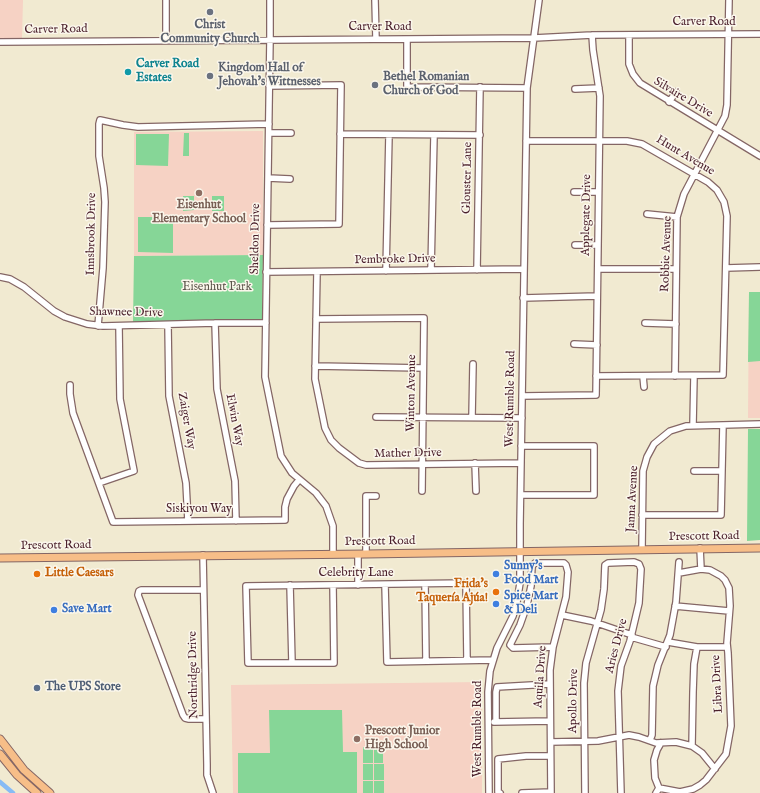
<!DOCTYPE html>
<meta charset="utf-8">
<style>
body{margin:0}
canvas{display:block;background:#f1ead1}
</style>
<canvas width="760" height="793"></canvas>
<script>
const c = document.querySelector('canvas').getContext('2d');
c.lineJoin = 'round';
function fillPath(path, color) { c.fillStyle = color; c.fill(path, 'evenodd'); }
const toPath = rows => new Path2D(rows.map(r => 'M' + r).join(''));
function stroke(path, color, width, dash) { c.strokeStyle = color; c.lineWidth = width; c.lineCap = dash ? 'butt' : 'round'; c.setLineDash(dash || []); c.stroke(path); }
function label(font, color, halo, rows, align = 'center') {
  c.font = font + ' "IM FELL English",serif'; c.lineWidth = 3; c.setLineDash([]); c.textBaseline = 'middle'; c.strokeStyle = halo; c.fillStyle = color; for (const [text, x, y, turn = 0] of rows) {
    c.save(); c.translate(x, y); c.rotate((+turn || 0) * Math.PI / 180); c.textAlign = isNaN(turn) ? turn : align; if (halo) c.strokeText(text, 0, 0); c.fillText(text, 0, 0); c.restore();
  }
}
const built = toPath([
 [0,0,23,0,22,38,0,38],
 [263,131,263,255,134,256,134,132],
 [749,292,760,292,760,418,748,418],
 [482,682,482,793,233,793,231,685]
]);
const green = toPath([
 [184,133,189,133,189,156,183,156],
 [136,134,169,134,168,166,136,165],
 [183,196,194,196,194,210,183,211],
 [212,196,224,196,224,211,212,211],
 [138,217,173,217,173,253,138,252],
 [263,255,262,320,133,323,134,256],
 [749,292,760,292,760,361,748,362],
 [748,429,760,429,760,540,747,541],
 [269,710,342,710,343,752,357,752,357,793,238,793,238,753,270,753],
 [363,747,373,747,373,763,363,763],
 [374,747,383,747,383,763,374,763],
 [363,764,373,764,373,780,363,780],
 [374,764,384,764,384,780,374,780],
 [363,781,373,781,373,793,363,793],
 [374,781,384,781,384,793,374,793]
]);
const canal = toPath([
 [0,782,13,793]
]);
const minor = toPath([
 [270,0,270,39,265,377,281,456,292,473,316,493,326,506,333,526,333,554],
 [375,0,376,39],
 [629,35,629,64,633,74,640,83,760,156],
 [407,39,407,87,527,88],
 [166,41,166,0],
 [0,42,407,39,534,38,592,35,760,34],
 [575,89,599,88],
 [669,102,676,92],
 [269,133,291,133],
 [340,134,480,135],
 [526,141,627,141,642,144,708,182,717,190,724,202,727,216,723,375,596,376],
 [268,178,290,179],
 [574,192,598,192],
 [647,214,677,217],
 [267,225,339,224,341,85,269,86],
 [575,245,598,245],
 [726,268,760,267],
 [598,269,676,269],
 [431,270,434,136],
 [477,270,480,87],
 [386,271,389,135],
 [266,272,524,269],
 [317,272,315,379,325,428,331,440,339,448,359,463,366,465,521,463],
 [0,277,10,279,24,287,54,311,65,317,87,324,103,326,215,323,266,323],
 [523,298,597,296],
 [316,319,424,318,422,491],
 [215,323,217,389,235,481,236,521],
 [645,323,676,324],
 [168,325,169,396,186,483,188,521],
 [98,326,103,268,105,202,104,188,99,156,99,124,100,120,123,125,138,127,269,124],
 [574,344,597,345],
 [315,366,423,368],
 [643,376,644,387],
 [675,376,677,217,684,194,725,116,727,105,729,0],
 [70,385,70,394,73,413,113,522,285,520,285,507,287,499,294,486,299,480],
 [522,396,596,395,600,96,593,50,592,35],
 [376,417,522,418],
 [472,417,473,364],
 [693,425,694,376],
 [475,463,476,491],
 [694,471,722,471],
 [99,483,134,471,120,399,119,326],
 [521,495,594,495,594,446,521,446],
 [642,515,721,515,723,425],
 [700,548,701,569],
 [642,549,643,471,647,457,654,444,670,431,686,426,760,424],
 [366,554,366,496,376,496],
 [203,555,207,765,207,775,213,793],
 [425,584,426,661],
 [290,585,292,663],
 [333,585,334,663,248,663,246,586,466,583,467,660],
 [358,585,358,554],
 [385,585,387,662,493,660],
 [203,590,141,590,139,591,138,595,183,715,185,718,189,719,206,719],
 [675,606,729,611],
 [562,615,591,621,632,635],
 [631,637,666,647],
 [668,642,697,647,727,647],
 [494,722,550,721],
 [496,722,496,692,497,687,550,684],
 [650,740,652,735,653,686,658,665,670,635,676,602,679,562],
 [551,742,598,741,629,735,639,737,656,743,676,742,692,746,702,753,715,769],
 [692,746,693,692,694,664,697,647],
 [659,788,680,792,693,789,700,785,706,780,726,754,731,726,728,653,727,643,730,606,729,588,725,580,721,576,710,570,701,569,679,573],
 [489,793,488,692,490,671,497,648,513,616,517,602,520,583,520,524,527,88,539,0],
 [500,793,498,792,498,759,526,756,550,756],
 [522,793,551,792],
 [551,793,550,670,553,647,566,597,568,572,566,565,564,563,535,563,532,566,531,586,527,605,520,625,510,645,513,648,553,647],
 [585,793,584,683,586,663,601,610,604,589,605,565,608,563,634,562,639,564,641,569,639,603,630,641,621,666,618,691,621,793],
 [656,793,659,788,655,778,654,760,657,750,661,743]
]);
const major = toPath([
 [0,558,366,554,760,548],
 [0,739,24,770,50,793],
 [0,754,17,775,37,793]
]);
const markers = [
 [210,12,4,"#6b7280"],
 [128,72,4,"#0f9aa8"],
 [210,76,4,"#6b7280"],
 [375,85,4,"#6b7280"],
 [199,193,4,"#8d6e63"],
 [37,574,4,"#e8710a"],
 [496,574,4,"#3f7fe0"],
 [496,592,4,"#e8710a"],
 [496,604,4,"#3f7fe0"],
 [54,610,4,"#3f7fe0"],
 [37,688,4,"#5c6f8a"],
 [357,739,4,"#8d6e63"]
];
const streetNames = [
 ["Carver Road",704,23],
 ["Carver Road",380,28],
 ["Carver Road",56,30,-1],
 ["Silvaire Drive",683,98,31],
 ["Hunt Avenue",685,156,31],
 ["Glouster Lane",468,178,-89],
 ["Applegate Drive",587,215,-89],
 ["Innsbrook Drive",92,234,-89],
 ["Sheldon Drive",256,239,-89],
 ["Robbie Avenue",667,254,-88],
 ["Pembroke Drive",395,260,-1],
 ["Shawnee Drive",126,313,1],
 ["Winton Avenue",412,393,-89],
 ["West Rumble Road",511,399,-89],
 ["Elwin Way",234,420,79],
 ["Zaiger Way",186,421,80],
 ["Mather Drive",408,454,-1],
 ["Janna Avenue",633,499,-87],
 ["Siskiyou Way",199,510],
 ["Prescott Road",704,537,-1],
 ["Prescott Road",380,542,-1],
 ["Prescott Road",56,546,-1],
 ["Celebrity Lane",356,574],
 ["Aries Drive",617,646,-75],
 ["Northridge Drive",194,675,-91],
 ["Aquila Drive",541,677,-86],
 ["Libra Drive",718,684,-93],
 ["Apollo Drive",574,701,-89],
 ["West Rumble Road",479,729,-90]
];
const worshipNames = [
 ["Christ",210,26,"center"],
 ["Community Church",210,40,"center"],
 ["Kingdom Hall of",218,69],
 ["Jehovah's Wittnesses",218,83],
 ["Bethel Romanian",383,78],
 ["Church of God",383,92]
];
const cultureNames = [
 ["Carver Road",136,65],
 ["Estates",136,79]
];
const educationNames = [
 ["Eisenhut",199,206],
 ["Elementary School",199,220],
 ["Prescott Junior",365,732,"left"],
 ["High School",365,746,"left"]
];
const parkNames = [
 ["Eisenhut Park",217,288]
];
const shopNames = [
 ["Sunny's",504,567],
 ["Food Mart",504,581],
 ["Spice Mart",504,597],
 ["& Deli",504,611],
 ["Save Mart",62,610]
];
const foodNames = [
 ["Little Caesars",45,574],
 ["Frida's",488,585,"right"],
 ["Taquería Ajúa!",488,599,"right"]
];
const serviceNames = [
 ["The UPS Store",45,688]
];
fillPath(built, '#f6d2c4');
fillPath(green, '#86d697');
stroke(canal, '#87bbf5', 4.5);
stroke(minor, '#846665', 8);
stroke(major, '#846665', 9);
stroke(minor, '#fff', 5.5);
stroke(major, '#f7be88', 7);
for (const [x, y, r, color] of markers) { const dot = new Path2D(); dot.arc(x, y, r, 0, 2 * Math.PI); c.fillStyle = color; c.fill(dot); stroke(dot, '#fbf7ec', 1.5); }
label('12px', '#4a1f2b', '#fbf7ec', streetNames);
label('bold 12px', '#5b616d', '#fbf7ec', worshipNames, 'left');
label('bold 12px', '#0d838f', '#fbf7ec', cultureNames, 'left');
label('bold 12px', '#785e54', '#fbf7ec', educationNames);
label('12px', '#5c564b', '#fbf7ec', parkNames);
label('bold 12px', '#366cbe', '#fbf7ec', shopNames, 'left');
label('bold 12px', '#c56008', '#fbf7ec', foodNames, 'left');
label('bold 12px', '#4e5e75', '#fbf7ec', serviceNames, 'left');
</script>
